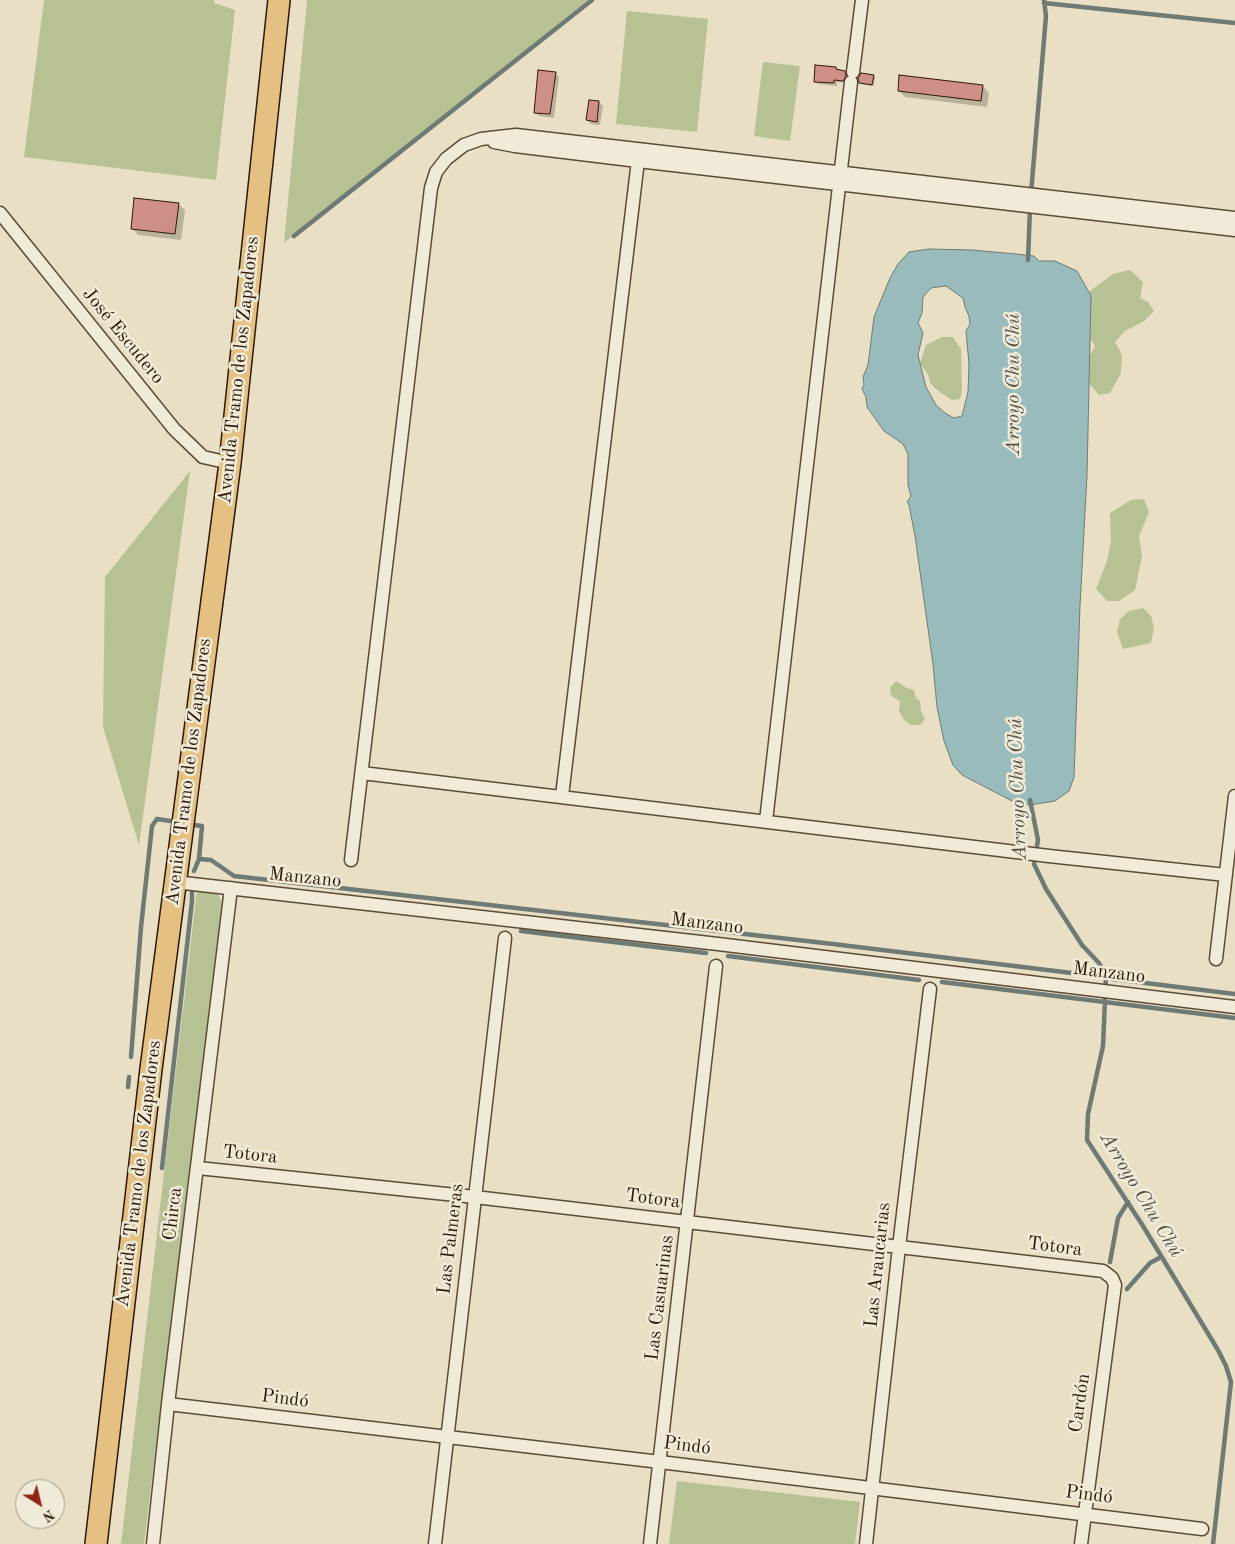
<!DOCTYPE html>
<meta charset="utf-8">
<style>
body{margin:0}
#map{position:relative;width:1235px;height:1544px;overflow:hidden;background:#e8dfc5;font-family:"Old Standard TT",serif}
canvas{display:block}
.north{position:absolute;left:15px;top:1479px;width:50px;height:50px;box-sizing:border-box;background:#f0ead9;border:1px solid #a29685;border-radius:50%;rotate:144deg;font-size:14px;font-weight:700;line-height:20px;text-align:center;color:#2e1807}
.north::after{content:'';display:block;margin:auto;width:18px;height:22px;background:#8f2418;clip-path:polygon(50% 0,100% 100%,50% 72%,0 100%)}
</style>
<div id="map">
<canvas width="1235" height="1544"></canvas>
<div class="north">N</div>
</div>
<script>
const c = document.querySelector('canvas').getContext('2d');
c.lineJoin = 'round';
function fillPath(path, color) { c.fillStyle = color; c.fill(path, 'evenodd'); }
const toPath = rows => new Path2D(rows.map(r => 'M' + r).join(''));
function stroke(path, color, width, dash) { c.strokeStyle = color; c.lineWidth = width; c.lineCap = dash ? 'butt' : 'round'; c.setLineDash(dash || []); c.stroke(path); }
function label(font, color, halo, rows, align = 'center') {
  c.font = font + ' "Old Standard TT",serif'; c.lineWidth = 5; c.setLineDash([]); c.textBaseline = 'middle'; c.strokeStyle = halo; c.fillStyle = color; for (const [text, x, y, turn = 0] of rows) {
    c.save(); c.translate(x, y); c.rotate((+turn || 0) * Math.PI / 180); c.textAlign = isNaN(turn) ? turn : align; if (halo) c.strokeText(text, 0, 0); c.fillText(text, 0, 0); c.restore();
  }
}
const green = toPath([
 [44,0,214,0,214,3,235,10,216,180,24,157],
 [307,0,588,0,284,243],
 [627,11,708,19,697,132,616,124],
 [763,62,800,66,790,141,754,136],
 [1130,270,1143,282,1140,298,1148,302,1154,311,1144,321,1125,331,1115,342,1122,355,1121,373,1110,393,1099,395,1085,379,1083,365,1095,347,1086,330,1083,296,1113,274],
 [942,337,953,337,961,349,962,391,960,399,952,400,937,390,931,384,928,375,920,363,926,345],
 [190,471,139,845,103,727,105,577],
 [1144,499,1149,512,1139,536,1142,556,1135,590,1119,601,1107,601,1096,589,1107,561,1111,541,1110,513,1131,500],
 [1143,608,1151,616,1154,627,1151,643,1123,649,1117,632,1120,619,1129,611],
 [896,681,907,688,914,690,916,698,920,701,921,711,925,719,920,725,911,725,904,720,899,711,900,701,891,696,890,688],
 [197,889,216,891,222,902,144,1544,121,1544],
 [677,1481,860,1502,855,1544,669,1544]
]);
const water = toPath([
 [929,249,972,250,1016,254,1034,256,1039,261,1055,261,1077,271,1091,296,1087,475,1080,606,1074,777,1069,791,1055,801,1030,805,1014,802,962,775,953,765,944,741,937,707,933,664,915,536,909,505,907,502,911,496,908,485,908,454,903,444,884,431,867,407,866,397,862,389,864,385,863,377,868,365,874,317,890,278,898,264,909,252,929,249],
 [946,286,963,298,965,307,969,316,970,324,966,331,969,364,968,392,962,416,954,418,945,413,936,405,926,387,918,355,923,333,918,323,922,313,923,297,931,288,946,286]
]);
const shadow = toPath([
 [838,71,844,72,847,75,848,79,846,83,837,82,837,86,818,84,815,81],
 [555,73,559,77,554,118,539,116,535,112],
 [873,76,875,77,874,86,862,84,860,83],
 [983,86,989,93,987,107,905,97,899,91],
 [599,102,603,106,600,125,591,124,587,120],
 [178,204,185,210,181,240,138,235,132,228]
]);
const stream = toPath([
 [1044,3,1235,23],
 [1031,193,1046,16,1044,0],
 [294,236,592,0],
 [1028,260,1030,208],
 [1030,800,1038,840,1034,864,1046,889,1082,945,1099,963,1106,976,1103,1046,1088,1114,1087,1140,1143,1226,1218,1350,1226,1366,1231,1382,1213,1544],
 [194,825,202,826,199,859,211,860,234,876,833,944,1072,973,1106,976,1113,979,1235,994],
 [194,871,199,859],
 [521,931,706,953],
 [728,956,919,980],
 [942,982,1235,1018],
 [131,1057,141,927,152,826,157,819,170,821],
 [128,1087,129,1077],
 [162,1168,192,901,192,892],
 [1110,1262,1118,1218,1128,1202],
 [1127,1289,1150,1263,1161,1257]
]);
const building = toPath([
 [815,65,836,67,836,69,845,71,846,76,843,81,834,80,834,83,814,82,815,65],
 [538,70,556,72,550,114,534,113,538,70],
 [861,73,874,75,872,85,859,83,858,78,861,73],
 [899,75,983,85,981,101,898,91,899,75],
 [589,100,599,101,597,122,586,120,589,100],
 [134,198,179,203,175,234,131,229,134,198]
]);
const minor = toPath([
 [853,72,862,0],
 [494,142,515,146,638,161,1235,230],
 [0,213,174,429,203,457,230,463],
 [362,773,1049,856,1226,875],
 [562,796,639,152],
 [766,821,851,82],
 [351,860,431,188,436,172,446,159,464,145,481,139,516,135,1235,218],
 [175,882,718,944,1235,1007],
 [1216,959,1235,796],
 [198,1168,475,1197,1103,1271,1112,1278,1115,1285,1081,1544],
 [168,1404,660,1462,1202,1529],
 [153,1544,168,1404,231,888],
 [435,1544,505,938],
 [650,1544,716,966],
 [866,1544,899,1247,930,989]
]);
const trunk = toPath([
 [96,1544,151,1069,230,463,279,0]
]);
const streetNames = [
 ["José Escudero",123,336,51],
 ["Avenida Tramo de los Zapadores",239,370,-84],
 ["Avenida Tramo de los Zapadores",189,772,-83],
 ["Manzano",305,878,6],
 ["Manzano",707,924,7],
 ["Manzano",1109,973,7],
 ["Totora",250,1155,6],
 ["Avenida Tramo de los Zapadores",139,1174,-83],
 ["Totora",653,1199,7],
 ["Chirca",173,1214,-83],
 ["Las Palmeras",451,1239,-83],
 ["Totora",1055,1247,7],
 ["Las Araucarias",878,1265,-84],
 ["Las Casuarinas",660,1298,-83],
 ["Pindó",285,1399,7],
 ["Cardón",1080,1403,-82],
 ["Pindó",687,1446,7],
 ["Pindó",1089,1495,7]
];
const waterNames = [
 ["Arroyo Chu Chú",1014,384,-90],
 ["Arroyo Chu Chú",1018,789,-92],
 ["Arroyo Chu Chú",1141,1195,59]
];
fillPath(green, '#b6c194');
fillPath(water, '#9bb');
stroke(water, '#6e7a73', 1);
fillPath(shadow, '#0003');
stroke(stream, '#6e7a73', 4.5);
fillPath(building, '#ce8f86');
stroke(building, '#2e1807', 1);
stroke(minor, '#5c4a36', 15);
stroke(trunk, '#2e1807', 24);
stroke(minor, '#f0ead9', 12);
stroke(trunk, '#e4c082', 21);
label('19px', '#2e1807', '#f0ead9', streetNames);
label('italic 20px', '#535146', '#f0ead9', waterNames);
</script>
